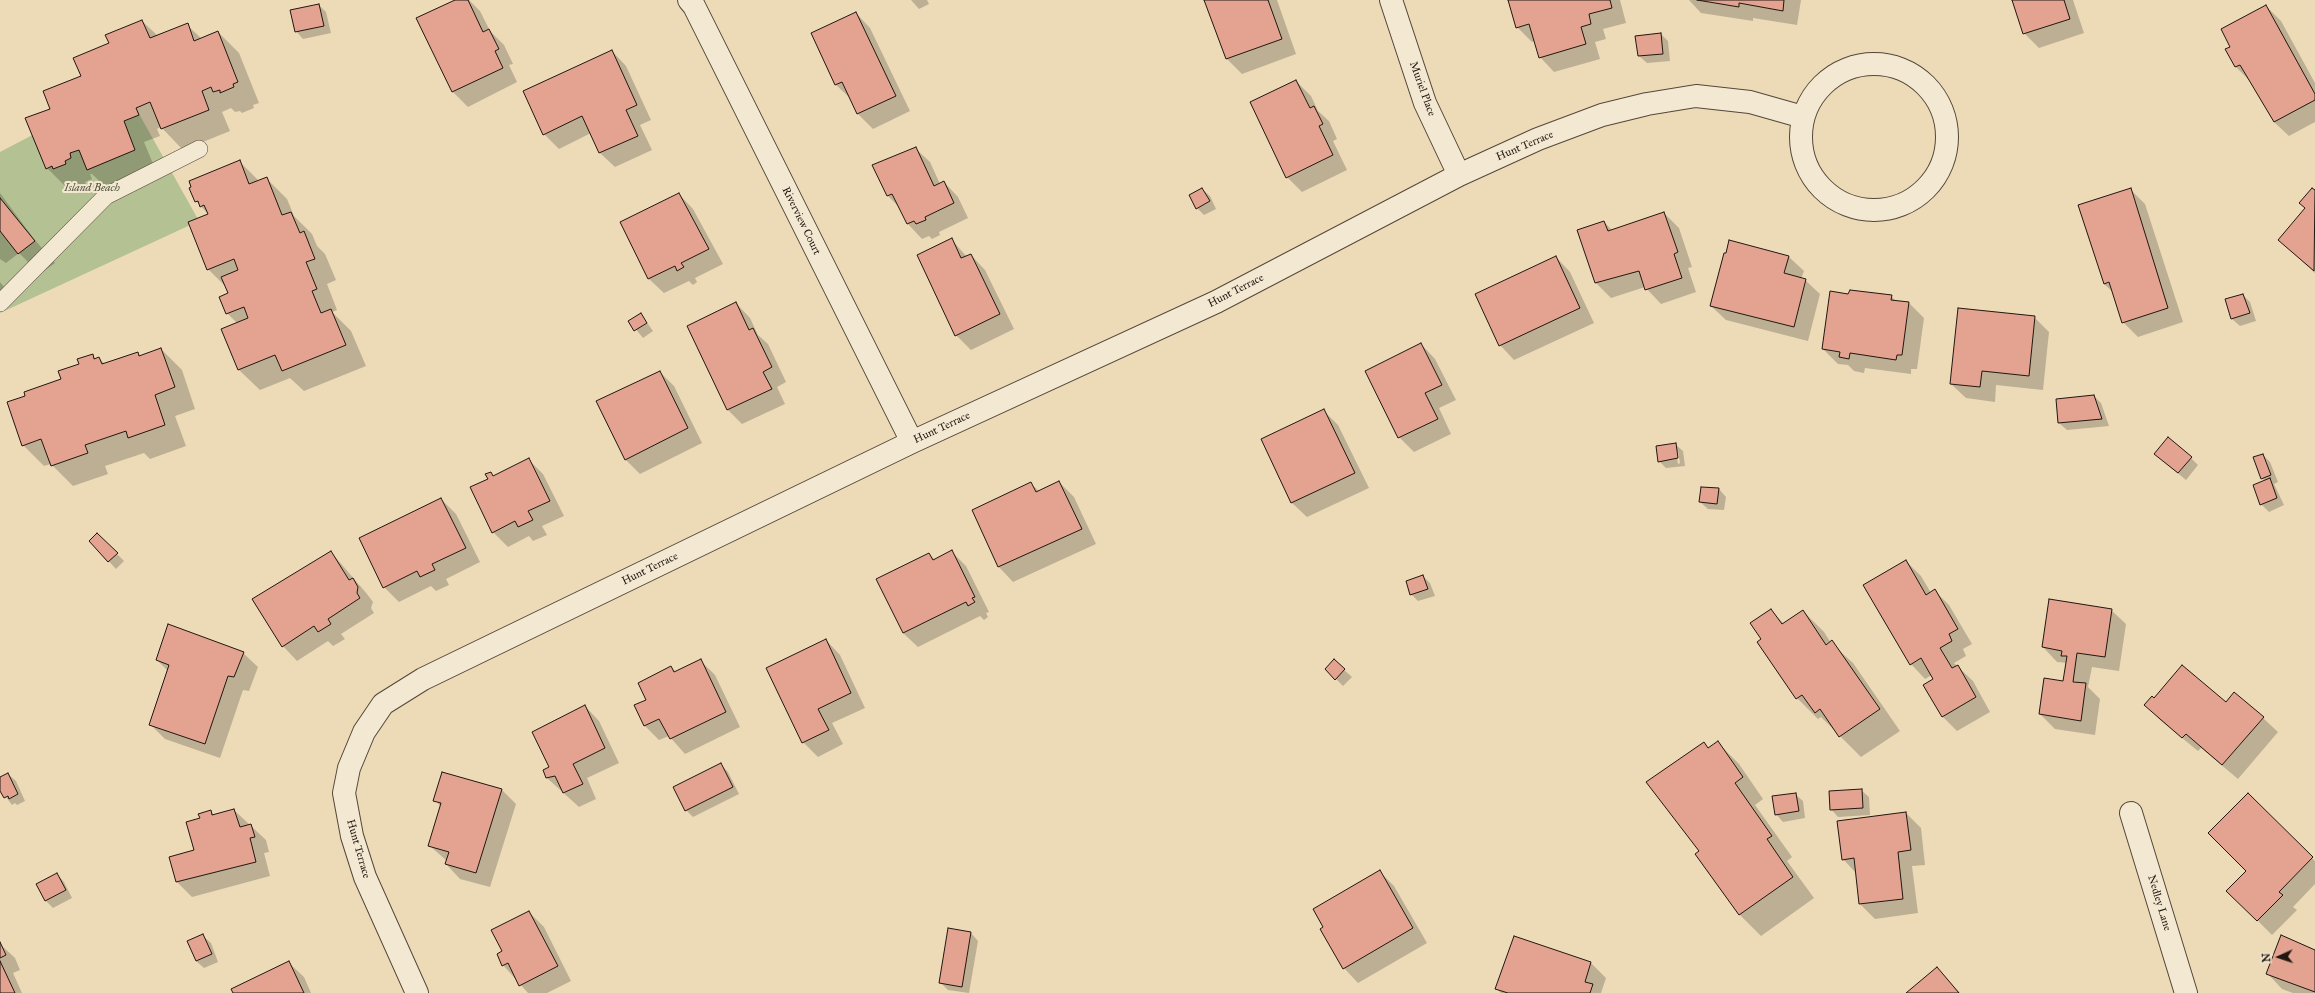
<!DOCTYPE html>
<style>
body{margin:0}
#map{position:relative;width:2315px;height:993px;overflow:hidden;background:#eddbb8;font-family:"IM FELL Great Primer",serif}
canvas{display:block}
.north{position:absolute;left:2259px;top:937px;width:40px;height:40px;-webkit-text-stroke:3px #f3e8d1;paint-order:stroke;rotate:267deg;font-size:11px;font-weight:700;line-height:16px;text-align:center;color:#211610}
.north::after{content:'';display:block;margin:auto;width:14px;height:18px;background:#211610;clip-path:polygon(50% 0,100% 100%,50% 72%,0 100%)}
</style>
<div id="map">
<canvas width="2315" height="993"></canvas>
<div class="north">N</div>
</div>
<script>
const c = document.querySelector('canvas').getContext('2d');
c.lineJoin = 'round';
function fillPath(path, color) { c.fillStyle = color; c.fill(path, 'evenodd'); }
const toPath = rows => new Path2D(rows.map(r => 'M' + r).join(''));
function stroke(path, color, width, dash) { c.strokeStyle = color; c.lineWidth = width; c.lineCap = dash ? 'butt' : 'round'; c.setLineDash(dash || []); c.stroke(path); }
function label(font, color, halo, rows, align = 'center') {
  c.font = font + ' "IM FELL Great Primer",serif'; c.lineWidth = 4; c.setLineDash([]); c.textBaseline = 'middle'; c.strokeStyle = halo; c.fillStyle = color; for (const [text, x, y, turn = 0] of rows) {
    c.save(); c.translate(x, y); c.rotate((+turn || 0) * Math.PI / 180); c.textAlign = isNaN(turn) ? turn : align; if (halo) c.strokeText(text, 0, 0); c.fillText(text, 0, 0); c.restore();
  }
}
const green = toPath([
 [124,87,199,221,0,313,0,152]
]);
const shadow = toPath([
 [457,0,469,0,480,11,490,31,504,45,513,64,509,65,517,82,468,107,453,92,418,19],
 [911,0,927,0,929,4,919,9],
 [1205,0,1277,0,1296,54,1242,74,1227,59],
 [1509,0,1620,0,1626,23,1603,29,1606,39,1595,42,1600,59,1554,72,1540,57,1535,41,1532,42,1517,27],
 [1689,0,1801,0,1797,25,1753,18,1753,21,1701,13],
 [2013,0,2073,0,2084,33,2039,48,2024,33],
 [319,5,326,12,331,33,303,39,296,31],
 [2266,6,2281,21,2315,83,2315,122,2289,136,2274,122,2250,81,2236,67,2226,50,2231,47],
 [856,13,870,28,910,111,873,129,858,114,851,99,835,84],
 [142,21,158,36,187,25,202,39,218,32,239,53,259,103,253,105,254,108,242,113,240,111,235,112,231,108,222,112,230,131,183,150,161,127,157,129,160,136,144,142,156,171,109,190,92,174,90,174,92,179,85,182,86,185,75,190,72,187,68,189,47,168,51,109,110,44],
 [1661,34,1668,41,1670,61,1647,63,1639,56,1636,36],
 [612,51,626,66,651,120,640,125,652,150,615,167,600,153,591,133,559,149,544,134],
 [1296,81,1311,96,1318,111,1329,121,1337,139,1333,141,1347,170,1302,192,1287,177],
 [915,148,930,162,940,184,944,182,958,197,968,218,939,232,940,235,932,239,929,236,922,239,908,224,900,208,888,196,873,166],
 [240,162,259,181,266,178,287,199,294,216,312,234,317,246,325,254,336,280,327,284,337,310,332,312,351,331,366,366,304,391,290,378,260,390,238,369,237,323,227,313,229,294,226,287,208,269,209,215,196,201],
 [1202,189,1210,196,1216,209,1204,215,1197,208],
 [2312,189,2315,191,2315,273,2279,240,2306,208],
 [2131,190,2145,204,2183,322,2138,337,2123,322,2114,293,2104,284,2079,206],
 [0,193,34,239,55,263,40,274,19,253,6,263,0,259],
 [679,194,693,209,723,264,695,278,697,282,693,285,689,281,664,293,649,279,621,222],
 [1664,213,1679,228,1692,267,1688,268,1696,292,1661,304,1645,287,1611,298,1596,283,1578,230,1604,222,1613,231],
 [951,239,967,257,971,255,985,270,1014,329,971,350,956,335],
 [1730,241,1789,257,1804,271,1801,279,1805,280,1820,294,1808,341,1726,320,1711,306],
 [1556,257,1570,272,1594,323,1514,360,1500,345],
 [0,282,7,291,0,297],
 [1849,295,1891,296,1896,301,1909,303,1924,318,1917,369,1911,369,1911,374,1865,368,1864,373,1854,371,1848,365,1838,364,1823,349],
 [2243,295,2250,302,2256,321,2240,326,2232,319,2226,300],
 [736,303,750,318,758,335,768,344,786,382,777,387,785,404,742,424,728,410,688,326],
 [641,314,653,331,643,338,629,321],
 [2034,317,2049,332,2043,390,1996,385,1995,402,1966,398,1951,384],
 [1421,344,1435,359,1456,400,1439,408,1451,434,1414,452,1399,437],
 [161,349,182,370,195,409,175,416,186,446,150,459,144,453,105,466,108,474,73,486,51,464,44,466,23,445,26,396,62,380,92,355,96,359,99,358,105,364,137,353,141,356],
 [660,372,674,386,702,443,640,474,625,459],
 [2094,396,2101,403,2109,426,2067,430,2059,423,2057,400],
 [1323,410,1338,425,1369,488,1307,517,1292,503,1262,440],
 [1675,444,1683,451,1685,466,1666,468,1659,461],
 [1676,451,1678,451,1680,463,1678,464],
 [2263,455,2270,462,2278,482,2274,484,2284,505,2269,512,2261,504,2265,481,2262,478],
 [2191,458,2198,465,2186,480,2163,461],
 [529,460,543,474,564,516,542,526,547,535,533,541,529,536,508,547,493,532,489,479,490,473,494,477],
 [1059,482,1074,497,1096,544,1013,582,999,567,973,511,1031,484,1039,491],
 [1702,488,1719,489,1726,497,1724,510,1708,509,1700,502],
 [441,499,456,514,480,562,446,579,449,585,436,591,431,586,399,602,384,587],
 [97,534,124,561,116,569,90,541],
 [331,552,367,594,373,602,371,608,374,613,341,634,345,639,333,646,328,641,297,661,283,646],
 [952,552,966,566,989,612,986,613,988,617,984,620,980,616,918,647,903,633,929,554,935,560],
 [1906,561,1921,576,1931,593,1935,591,1949,605,1972,644,1963,649,1966,656,1954,663,1973,681,1990,712,1957,731,1942,716,1932,675,1925,679,1911,664],
 [1423,576,1430,583,1435,596,1418,601,1411,594],
 [2050,600,2111,610,2126,624,2119,671,2092,667,2088,687,2100,699,2095,735,2055,729,2040,714,2064,682,2067,663,2057,662,2043,647],
 [1771,610,1784,624,1803,611,1824,632,1831,643,1853,663,1900,731,1861,757,1821,717,1818,719,1797,698,1762,639],
 [826,640,840,655,865,708,832,723,843,744,818,757,803,742],
 [243,653,258,667,249,691,243,690,220,758,165,739,150,724,168,671,157,660],
 [701,661,715,675,740,727,685,754,669,736,659,740,645,726,635,706,648,700,671,667,676,672],
 [1334,661,1352,677,1343,686,1326,669],
 [2154,699,2226,703,2263,718,2278,732,2238,779,2201,748,2198,751,2160,720,2146,705],
 [585,706,599,721,619,763,587,778,596,799,579,807,547,778,550,767],
 [1704,743,1709,749,1718,743,1739,764,1763,799,1755,805,1792,857,1787,861,1814,898,1761,936,1740,915,1697,854,1700,852],
 [721,765,728,772,739,794,693,817,686,810],
 [8,774,16,781,25,801,17,805,15,803,12,805,0,789,0,778],
 [501,789,516,804,490,887,460,879,446,864,447,861,430,846,441,807,435,800],
 [1861,790,1869,797,1870,815,1838,817,1831,809],
 [1795,794,1803,801,1805,818,1783,822,1776,814],
 [2248,794,2315,861,2315,884,2293,907,2297,910,2272,935,2228,891,2248,871],
 [234,810,266,840,269,852,264,853,270,876,192,897,177,882,170,858,196,851,201,819,211,811,214,815],
 [1906,813,1921,828,1925,865,1912,866,1918,913,1875,919,1860,904,1856,873,1843,859],
 [1379,871,1394,886,1427,943,1358,983,1344,968],
 [57,874,64,882,72,898,53,908,46,901,38,884],
 [529,912,544,927,571,981,547,993,528,993,503,965,503,952],
 [949,930,971,933,978,941,969,993,948,990,941,983],
 [203,936,211,943,218,962,204,968,196,961],
 [1514,937,1591,963,1606,978,1601,993,1501,993,1496,988],
 [0,944,15,958,20,970,13,973,22,993,0,993],
 [2315,951,2315,993,2293,993,2282,989,2268,974],
 [289,963,304,977,311,993,234,993],
 [1937,968,1960,993,1907,993]
]);
const building = toPath([
 [455,0,468,0,483,32,489,29,499,49,495,51,503,68,452,92,416,18,455,0],
 [1204,0,1268,0,1282,39,1226,59,1204,0],
 [1508,0,1610,0,1612,8,1589,14,1591,24,1581,27,1586,44,1539,58,1529,24,1516,28,1508,0],
 [1697,0,1784,0,1783,11,1739,3,1739,7,1697,0],
 [2012,0,2064,0,2070,19,2023,34,2012,0],
 [319,4,324,26,295,32,290,10,319,4],
 [2266,5,2315,94,2315,100,2274,122,2240,65,2235,67,2225,49,2230,47,2221,29,2266,5],
 [856,12,896,96,857,114,842,82,835,85,811,33,856,12],
 [142,20,150,38,188,23,194,41,218,31,238,82,233,84,234,87,220,93,220,90,213,92,211,87,202,91,209,110,161,129,150,102,136,108,139,115,124,121,135,150,87,170,79,150,70,153,71,158,65,161,66,164,53,169,52,166,46,169,25,118,50,109,43,91,81,76,73,58,109,43,105,35,142,20],
 [1661,33,1663,54,1638,56,1635,36,1661,33],
 [612,50,637,105,626,110,638,136,599,153,582,116,543,135,523,91,612,50],
 [1296,80,1310,108,1314,106,1323,124,1319,126,1333,155,1286,178,1250,102,1296,80],
 [916,147,934,186,944,181,954,203,925,217,926,220,916,224,914,221,907,224,892,194,887,196,872,165,916,147],
 [240,160,249,184,267,177,282,215,291,212,300,233,304,231,315,259,306,262,317,289,312,291,321,313,331,309,346,345,282,371,275,355,238,370,221,329,248,318,244,307,226,314,219,297,228,293,221,277,238,270,234,259,207,270,188,222,208,214,204,205,200,207,198,201,195,202,189,188,191,187,189,181,240,160],
 [1202,188,1210,201,1196,209,1189,195,1202,188],
 [2131,188,2168,308,2122,323,2109,282,2104,284,2078,205,2131,188],
 [2312,188,2315,190,2314,271,2278,240,2305,208,2299,203,2312,188],
 [679,193,709,249,681,263,684,267,677,271,675,266,648,279,620,222,679,193],
 [0,198,35,241,18,254,0,231,0,198],
 [1664,212,1678,252,1674,254,1682,278,1645,290,1639,271,1595,283,1577,230,1604,221,1608,231,1664,212],
 [952,238,961,258,971,254,1000,314,955,336,917,255,952,238],
 [1729,240,1789,256,1784,273,1806,279,1794,327,1710,306,1724,253,1726,253,1729,240],
 [1556,256,1580,308,1499,346,1475,294,1556,256],
 [1850,290,1892,295,1891,300,1909,302,1902,355,1897,355,1896,360,1850,353,1849,359,1839,357,1840,352,1822,349,1830,291,1848,294,1850,290],
 [2243,294,2250,313,2231,319,2225,299,2243,294],
 [736,302,749,330,753,328,772,367,763,372,772,389,727,410,687,326,736,302],
 [1958,308,2035,316,2029,376,1982,371,1980,387,1950,384,1958,308],
 [641,313,647,323,634,331,628,321,641,313],
 [1421,343,1442,385,1425,393,1438,419,1398,438,1365,371,1421,343],
 [161,348,175,387,155,395,165,425,128,438,126,431,85,445,88,453,51,466,41,439,22,446,7,402,25,396,24,392,61,379,58,371,79,364,77,359,93,354,94,359,99,357,102,364,138,352,139,356,161,348],
 [660,371,688,428,625,460,596,401,660,371],
 [2094,395,2102,419,2058,423,2056,399,2094,395],
 [1324,409,1355,473,1291,503,1261,439,1324,409],
 [2168,437,2192,457,2178,473,2154,454,2168,437],
 [1676,443,1678,458,1658,462,1656,446,1676,443],
 [2263,454,2271,475,2261,479,2253,457,2263,454],
 [529,458,550,501,528,511,533,520,518,527,515,521,492,533,470,487,488,479,485,474,491,472,493,476,529,458],
 [2270,478,2277,498,2260,505,2253,485,2270,478],
 [1059,481,1082,529,998,567,972,510,1031,482,1036,492,1059,481],
 [1701,487,1719,488,1717,504,1699,502,1701,487],
 [441,498,466,548,432,564,435,570,420,577,417,571,383,588,359,538,441,498],
 [97,533,118,553,108,562,89,541,97,533],
 [952,550,975,597,972,598,975,602,968,606,966,602,903,633,876,579,929,553,933,560,952,550],
 [331,551,349,580,353,578,358,587,357,593,360,598,328,619,331,624,318,632,314,626,282,647,252,599,331,551],
 [1906,560,1926,595,1935,589,1958,629,1949,634,1952,641,1940,648,1952,668,1958,665,1976,697,1942,717,1923,685,1933,679,1921,658,1910,665,1863,585,1906,560],
 [1423,575,1428,589,1410,595,1406,581,1423,575],
 [2049,599,2112,609,2105,657,2077,653,2073,682,2086,683,2081,721,2039,714,2044,678,2063,681,2067,656,2061,656,2062,651,2042,647,2049,599],
 [1771,609,1782,624,1803,610,1826,645,1832,640,1880,709,1839,737,1820,709,1815,713,1802,695,1796,699,1757,642,1761,639,1750,623,1771,609],
 [168,624,244,652,234,677,228,676,205,744,149,725,169,665,156,660,168,624],
 [826,639,851,693,818,709,829,730,802,743,766,668,826,639],
 [701,659,726,712,670,739,659,719,644,726,634,705,646,700,638,683,671,666,674,672,701,659],
 [1334,659,1345,669,1335,680,1325,669,1334,659],
 [2182,665,2226,702,2234,692,2264,717,2222,765,2186,734,2182,738,2144,705,2152,696,2154,698,2182,665],
 [585,705,605,748,573,764,583,784,563,793,555,776,546,778,543,770,549,767,532,732,585,705],
 [1718,741,1743,777,1735,783,1772,836,1767,839,1793,877,1739,915,1695,854,1699,851,1646,782,1704,742,1708,748,1718,741],
 [721,763,733,787,685,811,673,787,721,763],
 [442,772,502,789,476,873,445,864,449,852,428,846,441,803,433,801,442,772],
 [8,773,18,794,9,799,8,796,4,798,0,791,0,777,8,773],
 [1862,789,1863,808,1830,810,1829,791,1862,789],
 [1796,793,1799,811,1775,815,1772,796,1796,793],
 [2248,793,2313,857,2279,892,2283,895,2257,921,2226,891,2246,871,2208,833,2248,793],
 [234,809,240,827,251,824,255,837,250,838,256,862,176,882,169,857,194,850,186,822,200,818,198,814,211,810,212,815,234,809],
 [1906,812,1911,850,1898,852,1903,899,1859,904,1854,858,1842,860,1837,821,1906,812],
 [1380,870,1413,928,1343,969,1320,929,1323,927,1313,909,1380,870],
 [57,873,66,890,45,901,36,884,57,873],
 [529,911,558,966,519,986,508,963,502,966,497,954,502,951,491,930,529,911],
 [948,928,971,932,962,987,939,983,948,928],
 [203,934,212,954,196,961,187,941,203,934],
 [2281,935,2315,950,2315,992,2266,974,2281,935],
 [1514,936,1591,962,1585,982,1593,984,1590,993,1508,993,1495,989,1514,936],
 [0,942,6,955,0,958,0,942],
 [0,961,15,993,0,993,0,961],
 [289,961,304,993,233,993,231,989,289,961],
 [1937,967,1959,993,1906,993,1937,967]
]);
const service = toPath([
 [0,303,106,196,199,149]
]);
const minor = toPath([
 [689,0,694,6,912,442],
 [1391,0,1425,103,1459,175],
 '1801 137a73 73 0 1 1 146 0a73 73 0 1 1-146 0Z',
 [2131,813,2186,993],
 [417,993,365,877,352,836,344,793,349,768,364,732,383,704,423,679,912,442,1216,302,1459,175,1538,139,1602,115,1647,104,1696,96,1750,102,1803,117]
]);
const streetNames = [
 ["Muriel Place",1422,89,70],
 ["Hunt Terrace",1525,146,-23],
 ["Riverview Court",801,221,64],
 ["Hunt Terrace",1236,291,-27],
 ["Hunt Terrace",942,428,-25],
 ["Hunt Terrace",650,569,-26],
 ["Hunt Terrace",358,849,74],
 ["Nedley Lane",2159,903,73]
];
const parkNames = [
 ["Island Beach",92,188]
];
fillPath(green, '#b4c192');
fillPath(shadow, '#0003');
fillPath(building, '#e3a390');
stroke(building, '#211610', 1);
stroke(service, '#54473a', 18);
stroke(minor, '#54473a', 24);
stroke(service, '#f3e8d1', 17);
stroke(minor, '#f3e8d1', 22);
label('11px', '#211610', '#f3e8d1', streetNames);
label('italic 11px', '#54523e', '#f3e8d1', parkNames);
</script>
